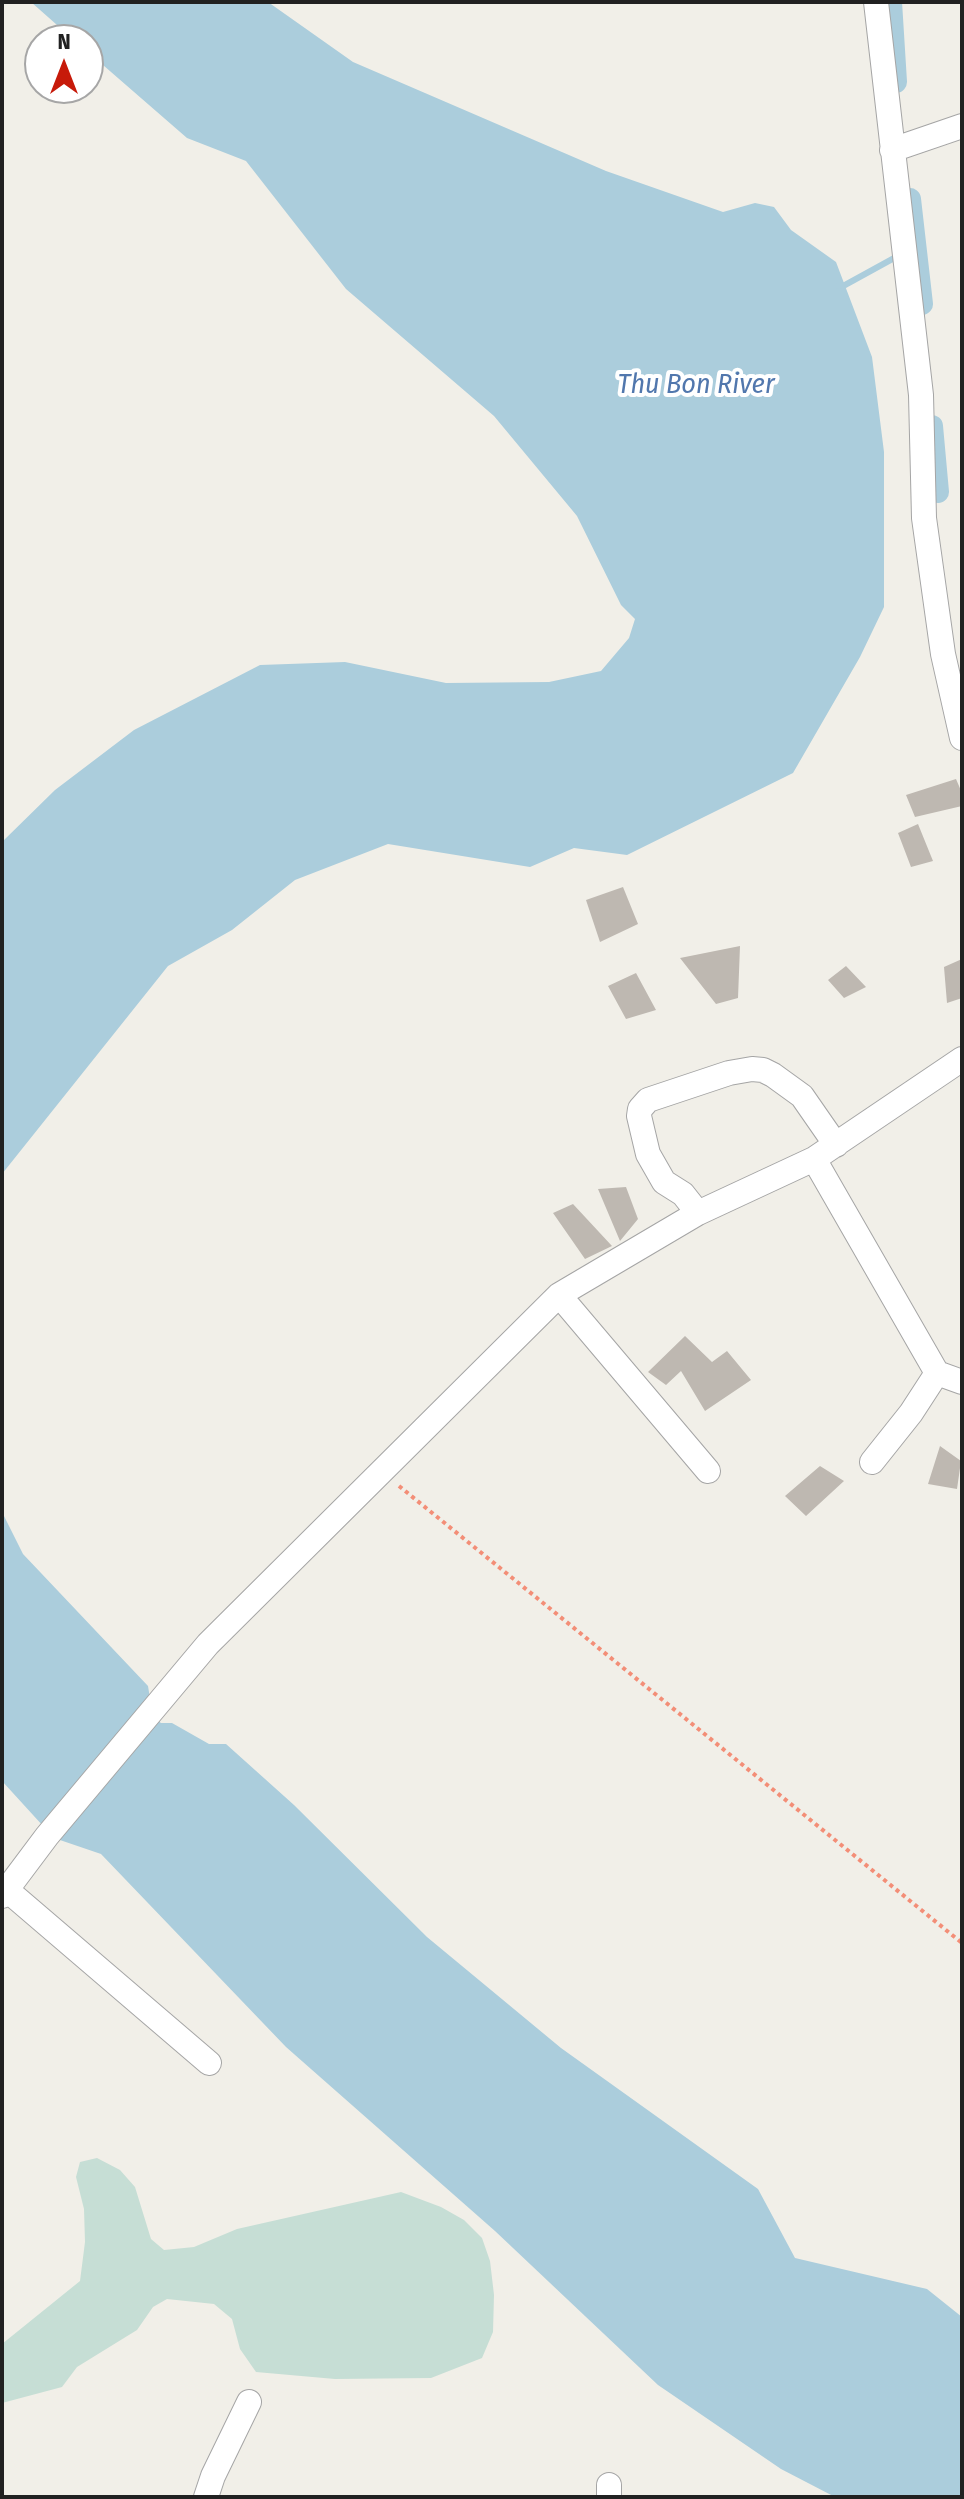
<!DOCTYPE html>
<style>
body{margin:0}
#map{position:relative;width:964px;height:2499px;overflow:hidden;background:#f1efe8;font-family:"Fira Sans Condensed",sans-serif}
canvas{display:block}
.frame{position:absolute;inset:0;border:4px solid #212121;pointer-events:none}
.north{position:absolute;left:24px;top:24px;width:80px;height:80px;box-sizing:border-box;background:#fff;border:2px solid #a6a6a6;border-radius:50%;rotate:0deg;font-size:22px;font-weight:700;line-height:32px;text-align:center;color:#212121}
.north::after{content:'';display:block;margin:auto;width:28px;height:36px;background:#c71a0a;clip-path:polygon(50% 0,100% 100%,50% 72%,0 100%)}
</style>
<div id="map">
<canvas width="964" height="2499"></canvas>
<div class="frame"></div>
<div class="north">N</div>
</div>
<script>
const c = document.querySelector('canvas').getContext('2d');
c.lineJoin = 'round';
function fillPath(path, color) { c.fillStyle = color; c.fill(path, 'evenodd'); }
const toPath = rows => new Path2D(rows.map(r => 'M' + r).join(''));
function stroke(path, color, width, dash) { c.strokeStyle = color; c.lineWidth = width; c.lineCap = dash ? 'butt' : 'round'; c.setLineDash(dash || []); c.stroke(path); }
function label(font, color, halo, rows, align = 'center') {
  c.font = font + ' "Fira Sans Condensed",sans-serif'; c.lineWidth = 8; c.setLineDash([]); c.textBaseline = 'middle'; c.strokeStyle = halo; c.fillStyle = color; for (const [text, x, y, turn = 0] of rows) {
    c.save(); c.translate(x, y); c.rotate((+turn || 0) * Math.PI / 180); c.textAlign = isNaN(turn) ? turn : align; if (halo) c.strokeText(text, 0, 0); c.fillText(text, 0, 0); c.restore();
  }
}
const wetland = toPath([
 [97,2158,120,2170,135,2187,151,2239,164,2250,194,2247,237,2229,401,2192,441,2207,464,2220,482,2238,490,2261,494,2295,493,2332,482,2358,431,2378,335,2379,256,2372,240,2349,232,2319,214,2304,167,2299,153,2307,137,2330,77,2367,62,2387,2,2403,2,2344,80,2281,85,2242,84,2209,76,2177,80,2162]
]);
const water = toPath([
 [31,2,268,2,353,62,606,171,723,212,755,203,774,207,791,230,836,262,872,357,884,452,884,607,860,657,793,773,627,855,574,848,530,867,388,844,295,880,232,930,168,966,2,1174,2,842,55,790,134,730,260,665,345,662,446,683,549,682,601,671,629,638,635,619,621,605,577,516,494,416,346,289,246,161,187,138,88,52,88,40,74,40],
 [2,1512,23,1554,148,1686,153,1717,161,1723,172,1723,209,1744,226,1744,294,1805,427,1937,561,2048,758,2189,795,2258,927,2289,962,2317,962,2497,835,2497,781,2469,658,2385,495,2231,286,2047,101,1854,54,1838,2,1781]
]);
const stream = toPath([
 [839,286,845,285,896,257]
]);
const canal = toPath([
 [891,2,896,82],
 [910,199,922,304],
 [932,426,938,492]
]);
const building = toPath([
 [956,779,962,793,962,806,915,817,906,795],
 [918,824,933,861,911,867,898,833],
 [623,887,638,924,600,942,586,900],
 [740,946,738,998,716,1004,680,958],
 [962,959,962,998,947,1003,944,967],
 [846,966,866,987,844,998,828,980],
 [636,973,656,1010,626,1019,608,986],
 [626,1187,638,1219,620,1241,598,1189],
 [573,1204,612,1246,585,1259,553,1213],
 [685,1336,712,1362,727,1351,751,1380,705,1411,681,1371,666,1385,648,1372],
 [940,1446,961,1461,957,1489,928,1484],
 [820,1466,844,1481,806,1516,785,1496]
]);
const path = toPath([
 [399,1486,962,1943]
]);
const minor = toPath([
 [876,2,921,395,924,518,943,654,962,738],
 [892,150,962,126],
 [814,1159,937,1373,962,1382],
 [698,1213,683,1194,664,1182,648,1154,639,1116,640,1109,648,1100,729,1073,752,1069,763,1070,773,1075,802,1096,836,1145],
 [559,1295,708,1471],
 [872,1462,911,1413,937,1373],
 [7,1890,209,2063],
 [2,1896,47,1836,208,1644,559,1295,698,1213,814,1159,962,1059],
 [609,2485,609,2497],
 [206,2497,213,2476,249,2402]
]);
const waterNames = [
 ["Thu Bon River",696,385]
];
fillPath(wetland, '#c6ded5');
fillPath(water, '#abcddc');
stroke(stream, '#abcddc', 6);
stroke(canal, '#abcddc', 22);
fillPath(building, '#beb8b1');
stroke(minor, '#a5a5a5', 26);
stroke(path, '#f38e77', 4, [4, 4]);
stroke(minor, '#fff', 24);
label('italic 28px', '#5177ad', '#fff', waterNames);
</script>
